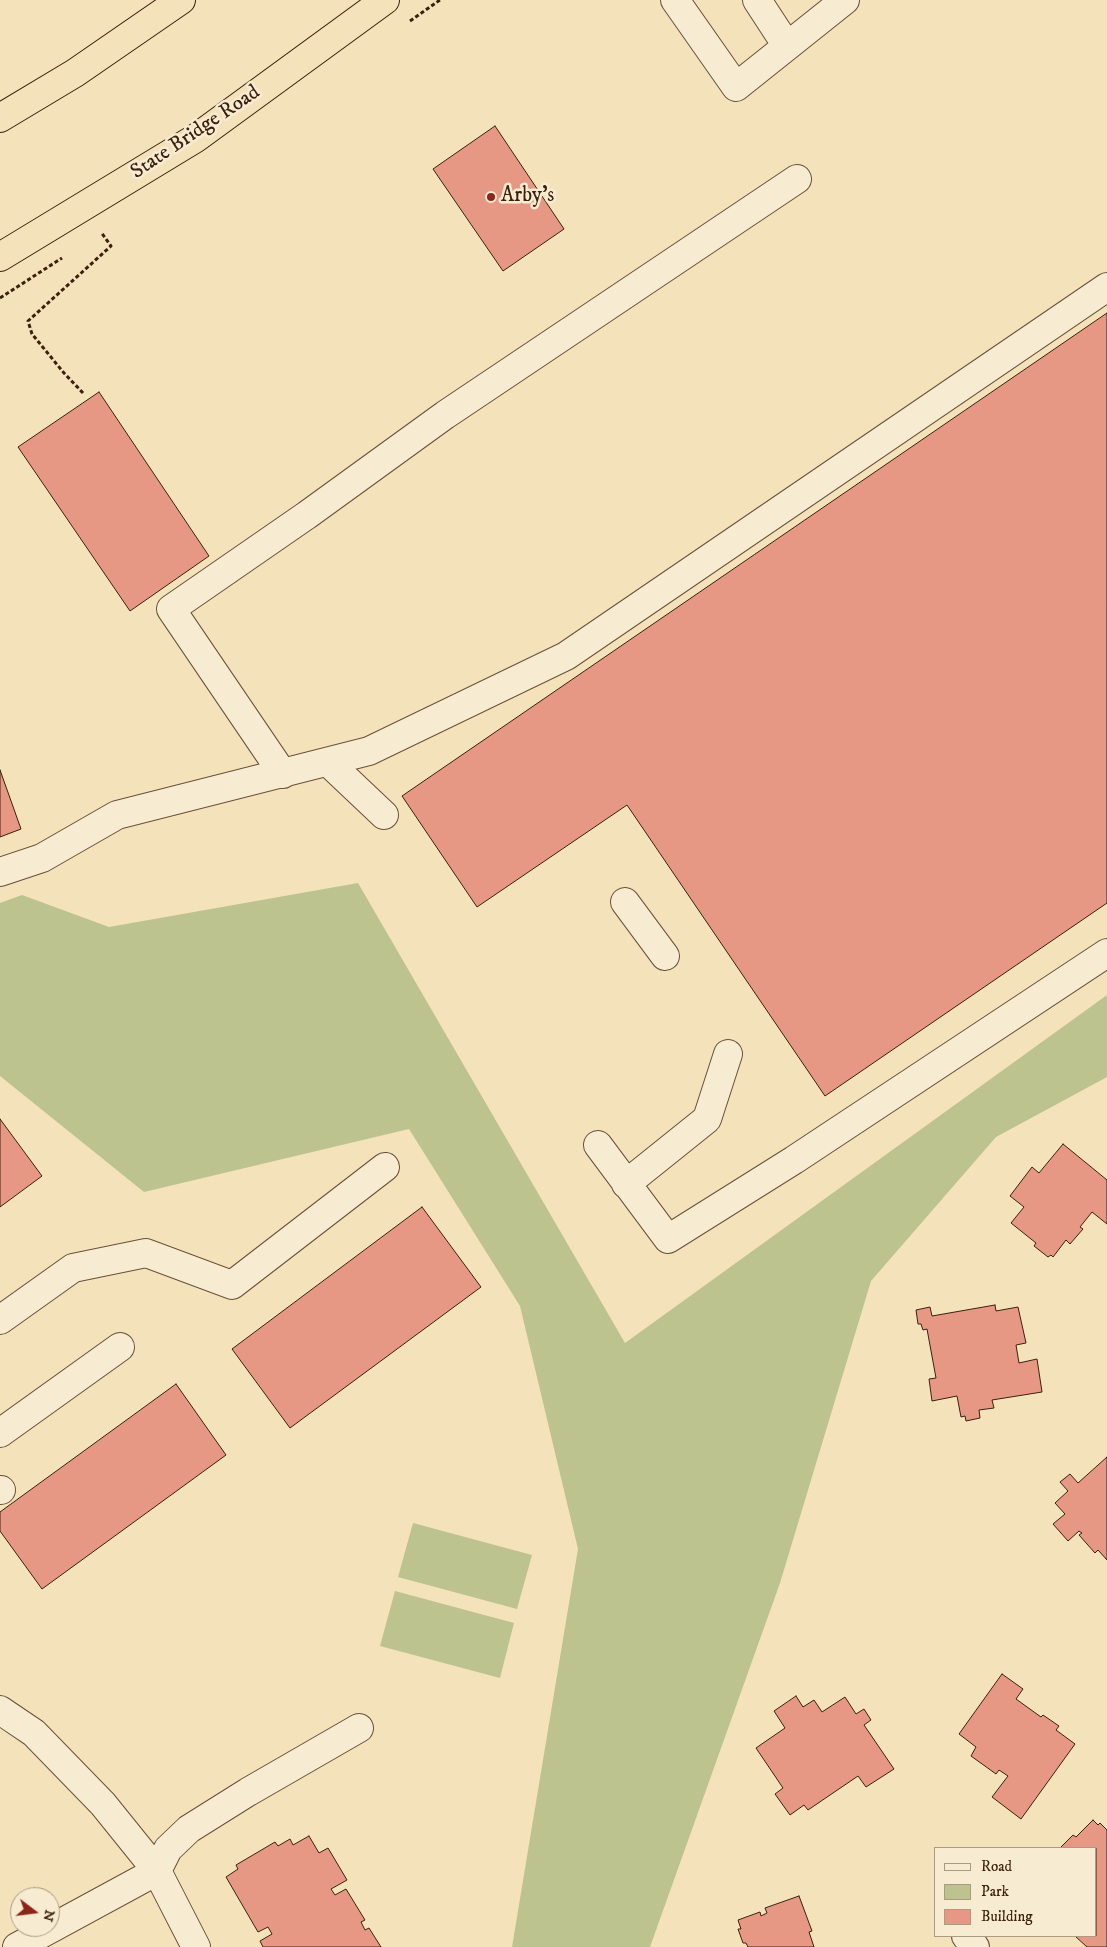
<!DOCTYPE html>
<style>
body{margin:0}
#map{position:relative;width:1107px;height:1947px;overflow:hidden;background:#f3e2ba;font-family:"IM FELL DW Pica",serif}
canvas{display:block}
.legend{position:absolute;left:934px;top:1847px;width:162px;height:90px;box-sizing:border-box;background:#f7ecd2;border:1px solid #ac9a83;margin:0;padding:6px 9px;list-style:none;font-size:15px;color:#3c200d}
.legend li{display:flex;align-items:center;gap:10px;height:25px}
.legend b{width:25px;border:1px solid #ac9a83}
.north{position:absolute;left:10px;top:1887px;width:50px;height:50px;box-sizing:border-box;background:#f7ecd2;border:1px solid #ac9a83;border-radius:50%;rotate:105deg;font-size:14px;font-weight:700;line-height:20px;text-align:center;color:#3c200d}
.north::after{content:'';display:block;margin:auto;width:18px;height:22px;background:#8f2418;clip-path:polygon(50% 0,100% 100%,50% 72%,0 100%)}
</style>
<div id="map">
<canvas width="1107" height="1947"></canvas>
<ul class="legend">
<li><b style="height:6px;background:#f7ecd2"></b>Road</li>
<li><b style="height:14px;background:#bdc38f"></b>Park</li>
<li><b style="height:14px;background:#e69885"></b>Building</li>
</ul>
<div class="north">N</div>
</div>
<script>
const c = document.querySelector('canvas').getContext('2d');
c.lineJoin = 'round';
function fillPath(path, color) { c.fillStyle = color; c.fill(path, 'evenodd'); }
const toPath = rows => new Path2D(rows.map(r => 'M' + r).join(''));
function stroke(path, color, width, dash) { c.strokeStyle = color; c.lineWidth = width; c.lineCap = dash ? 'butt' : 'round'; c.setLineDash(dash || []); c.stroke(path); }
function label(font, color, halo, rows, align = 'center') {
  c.font = font + ' "IM FELL DW Pica",serif'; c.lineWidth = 5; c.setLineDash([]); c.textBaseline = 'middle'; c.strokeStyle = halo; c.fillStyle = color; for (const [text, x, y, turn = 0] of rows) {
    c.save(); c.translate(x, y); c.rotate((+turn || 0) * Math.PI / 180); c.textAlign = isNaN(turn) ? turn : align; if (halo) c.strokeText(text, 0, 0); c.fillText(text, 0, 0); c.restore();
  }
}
const green = toPath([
 [358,883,625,1343,1107,995,1107,1077,996,1137,871,1281,780,1583,650,1947,512,1947,578,1549,520,1306,409,1129,144,1192,0,1076,0,903,22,895,109,927],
 [413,1523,532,1555,517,1609,398,1577],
 [395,1591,514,1623,500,1678,380,1646]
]);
const building = toPath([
 [495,126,564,229,503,271,433,169,495,126],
 [1107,313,1107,903,825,1096,627,805,477,907,402,796,1107,313],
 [99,392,209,556,130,611,18,447,99,392],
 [0,770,21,829,0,837,0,770],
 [0,1119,42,1176,0,1207,0,1119],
 [1063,1144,1107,1180,1107,1224,1092,1212,1080,1227,1083,1229,1070,1244,1066,1240,1053,1257,1051,1255,1048,1257,1034,1246,1036,1243,1011,1223,1024,1207,1010,1196,1032,1167,1039,1173,1063,1144],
 [422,1207,481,1287,290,1428,232,1349,422,1207],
 [995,1305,996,1311,1018,1307,1026,1343,1016,1345,1019,1363,1037,1359,1042,1392,992,1400,994,1408,979,1410,980,1418,966,1421,965,1416,961,1417,957,1396,932,1401,929,1379,936,1378,927,1329,923,1330,921,1324,918,1324,916,1310,930,1307,932,1316,995,1305],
 [176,1384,226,1455,42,1589,0,1531,0,1512,176,1384],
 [1107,1457,1107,1560,1098,1550,1095,1553,1079,1535,1082,1533,1079,1531,1068,1541,1053,1524,1065,1514,1055,1503,1068,1491,1060,1482,1070,1474,1078,1483,1107,1457],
 [1002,1674,1023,1689,1016,1699,1041,1717,1043,1715,1059,1726,1056,1730,1075,1744,1021,1819,992,1797,1008,1776,999,1770,996,1774,971,1756,976,1747,959,1734,1002,1674],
 [796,1696,803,1707,814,1700,822,1712,845,1697,856,1714,864,1709,871,1720,864,1725,894,1769,866,1787,858,1776,808,1810,804,1805,790,1815,775,1794,783,1788,756,1748,785,1728,774,1711,796,1696],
 [1093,1820,1098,1825,1100,1823,1107,1830,1107,1947,1087,1947,1075,1936,1096,1936,1096,1848,1060,1848,1073,1835,1076,1837,1093,1820],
 [309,1836,319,1853,328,1848,347,1880,331,1889,335,1895,346,1889,365,1920,361,1922,365,1930,369,1928,381,1947,263,1947,260,1941,272,1934,268,1927,258,1932,226,1877,238,1869,236,1865,275,1842,278,1846,290,1839,293,1845,309,1836],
 [799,1896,812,1931,809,1932,814,1947,748,1947,746,1943,743,1943,738,1929,741,1929,738,1920,760,1912,761,1916,767,1913,765,1908,799,1896]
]);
const path = toPath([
 [410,21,440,0],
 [0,298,62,258],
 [83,393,64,373,32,334,28,321,111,246,101,232]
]);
const minor = toPath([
 [675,0,736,87,845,0],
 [757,0,787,46],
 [328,762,384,815],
 [283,774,171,609,307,515,445,415,797,179],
 [0,872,42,858,117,815,369,751,566,656,1107,287],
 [625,902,665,956],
 [598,1145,668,1239,794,1160,1107,953],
 [626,1184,707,1119,728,1054],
 [0,1320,73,1268,146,1253,232,1285,385,1167],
 [0,1433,120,1347],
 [0,1490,1,1490],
 [0,1710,34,1733,103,1804,157,1871,17,1947],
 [966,1936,975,1947],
 [196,1947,157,1871,168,1849,189,1829,248,1792,359,1728]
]);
const highway = toPath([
 [0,118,75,73,181,0],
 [0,257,196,138,385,0]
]);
const markers = [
 [491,197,5,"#8f2418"]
];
const streetNames = [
 ["State Bridge Road",196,133,-34]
];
const poiNames = [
 ["Arby's",501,197]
];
fillPath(green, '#bdc38f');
fillPath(building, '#e69885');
stroke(building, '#3c200d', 1);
stroke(minor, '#6a5038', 30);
stroke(highway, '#3c200d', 30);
stroke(path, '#3c200d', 3, [4, 2.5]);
stroke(minor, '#f7ecd2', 28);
stroke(highway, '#f3e2ba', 28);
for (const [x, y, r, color] of markers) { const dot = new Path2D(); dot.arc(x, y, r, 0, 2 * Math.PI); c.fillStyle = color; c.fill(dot); stroke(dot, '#f7ecd2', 2); }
label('21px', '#3c200d', '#f7ecd2', streetNames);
label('21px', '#3c200d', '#f7ecd2', poiNames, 'left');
</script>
